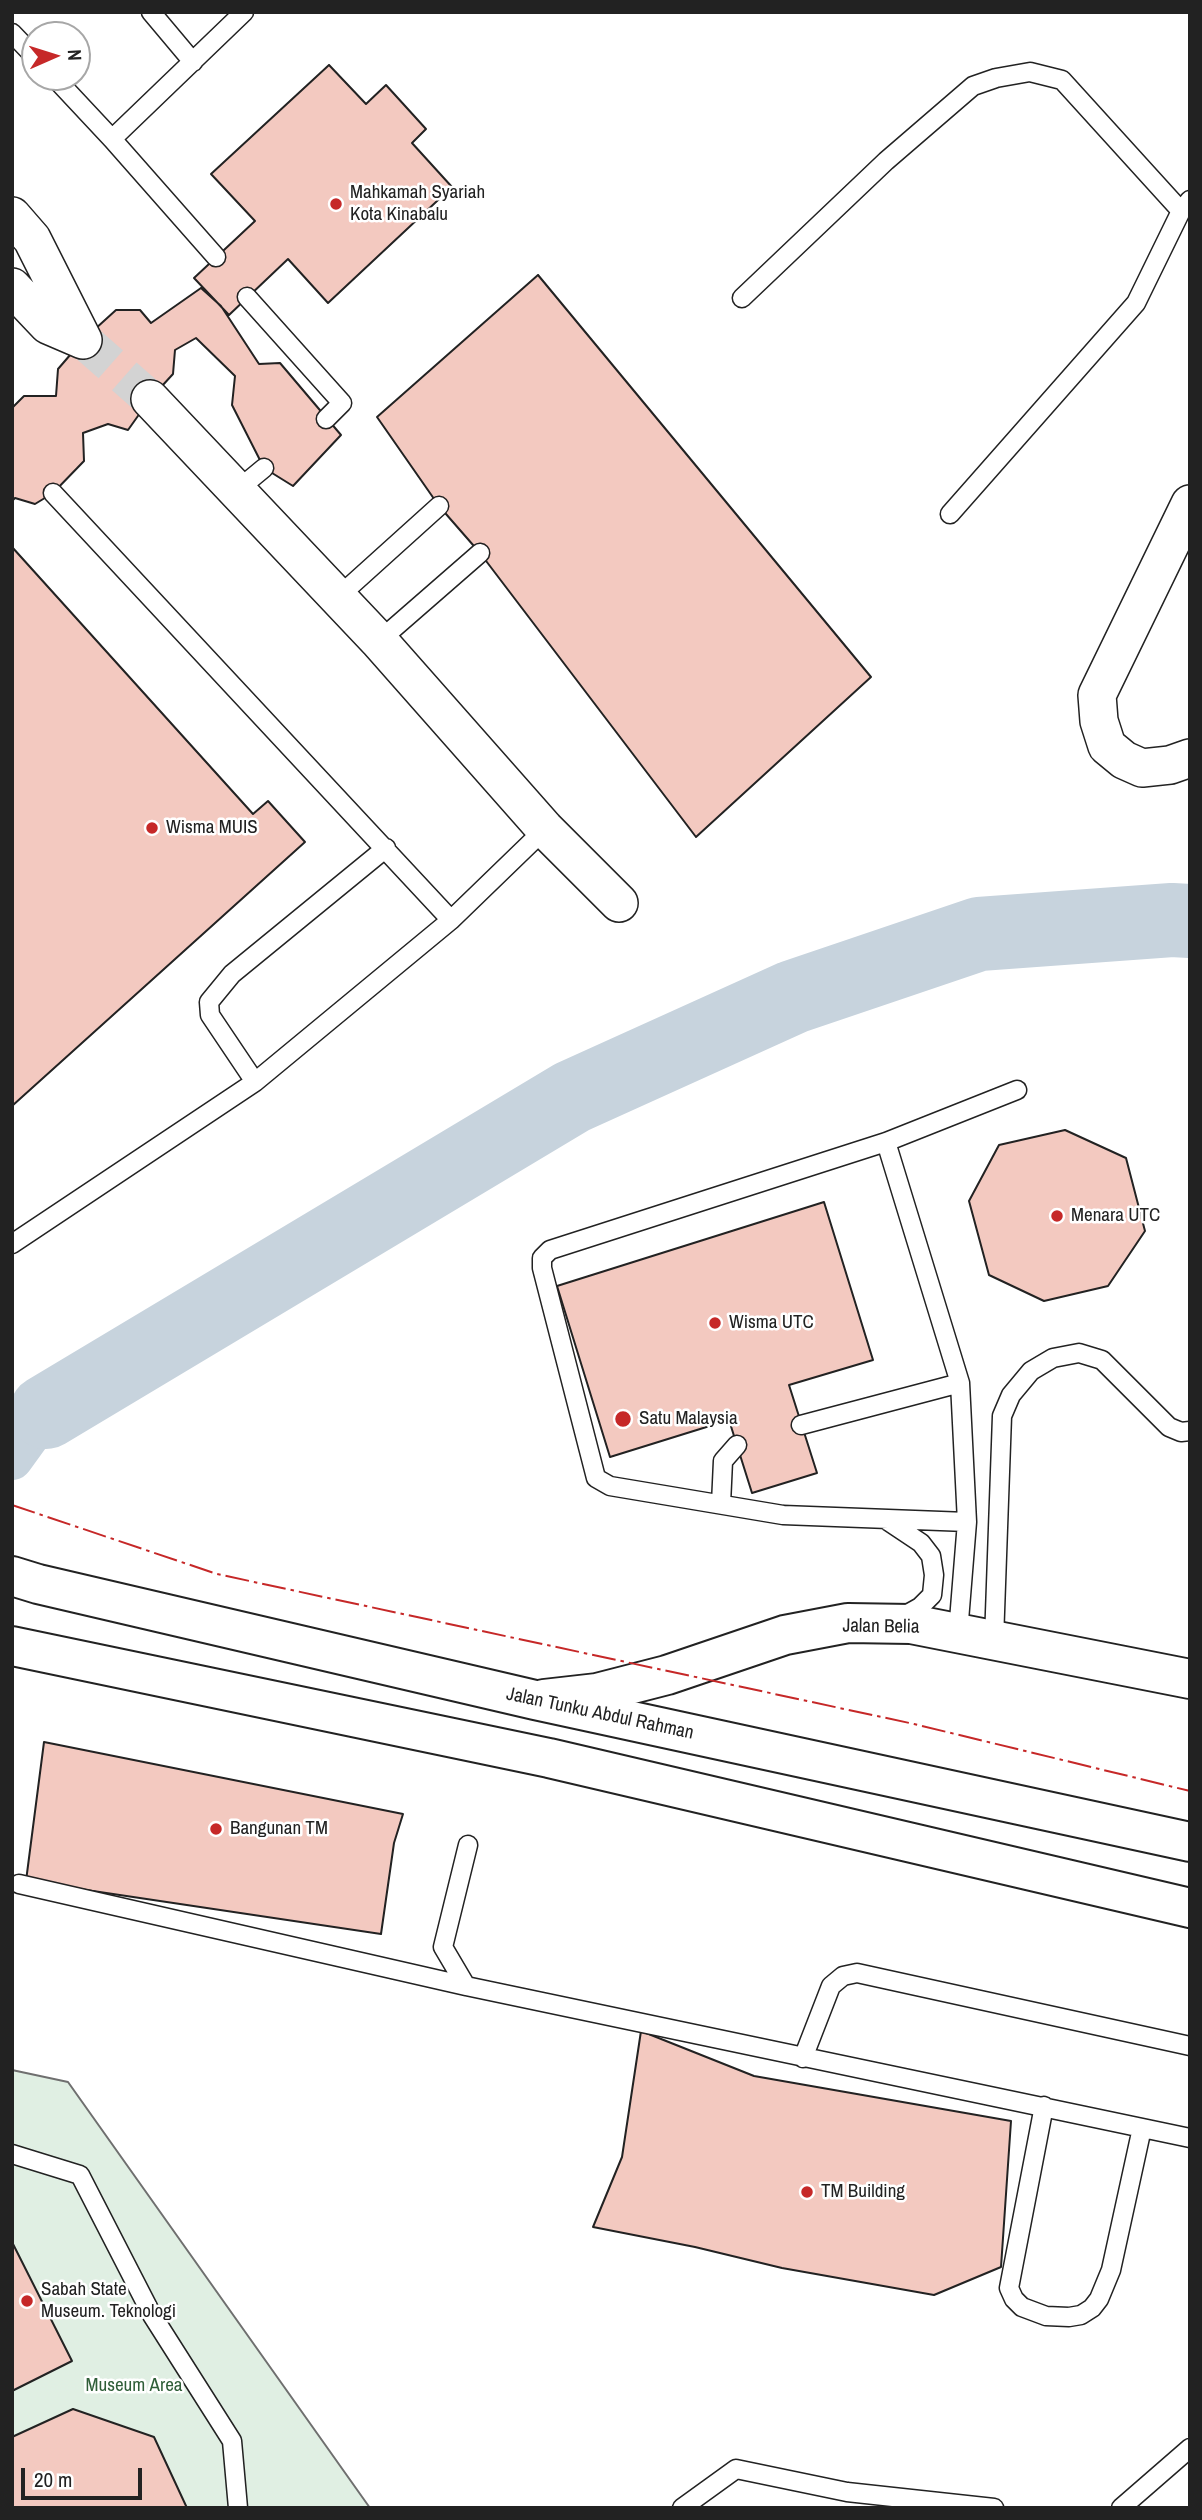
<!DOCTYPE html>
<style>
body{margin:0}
#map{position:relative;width:1202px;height:2520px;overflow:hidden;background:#fff;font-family:"Archivo Narrow",sans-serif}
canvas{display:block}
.frame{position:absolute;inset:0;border:14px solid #222;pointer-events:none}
.north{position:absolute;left:21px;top:21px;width:70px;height:70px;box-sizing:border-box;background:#fff;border:2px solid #a7a7a7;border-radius:50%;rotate:87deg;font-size:19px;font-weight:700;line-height:28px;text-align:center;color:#222}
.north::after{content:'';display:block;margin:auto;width:24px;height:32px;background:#c62828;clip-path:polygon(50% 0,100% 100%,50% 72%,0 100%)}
.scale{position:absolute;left:21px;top:2468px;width:121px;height:32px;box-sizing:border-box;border:4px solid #222;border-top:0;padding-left:9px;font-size:21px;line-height:24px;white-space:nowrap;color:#222;-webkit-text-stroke:5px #fff;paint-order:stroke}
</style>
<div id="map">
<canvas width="1202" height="2520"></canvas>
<div class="frame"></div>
<div class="north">N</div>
<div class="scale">20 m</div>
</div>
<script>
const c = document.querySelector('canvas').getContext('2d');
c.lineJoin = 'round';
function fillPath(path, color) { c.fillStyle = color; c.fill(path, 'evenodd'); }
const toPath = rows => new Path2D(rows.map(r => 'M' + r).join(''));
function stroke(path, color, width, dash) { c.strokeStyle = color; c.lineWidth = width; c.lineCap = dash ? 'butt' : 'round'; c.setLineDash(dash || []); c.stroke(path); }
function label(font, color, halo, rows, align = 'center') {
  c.font = font + ' "Archivo Narrow",sans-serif'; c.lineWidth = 5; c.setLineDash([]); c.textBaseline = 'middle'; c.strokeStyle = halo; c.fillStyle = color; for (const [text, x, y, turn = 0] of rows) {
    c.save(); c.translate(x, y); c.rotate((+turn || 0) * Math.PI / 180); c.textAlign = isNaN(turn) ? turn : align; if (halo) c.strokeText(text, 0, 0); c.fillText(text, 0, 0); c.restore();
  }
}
const green = toPath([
 [12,2070,68,2082,370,2508,12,2508,12,2070]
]);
const canal = toPath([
 [12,1459,46,1412]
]);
const river = toPath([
 [46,1412,572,1097,793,997,979,934,1172,920,1190,921]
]);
const building = toPath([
 [329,65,366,104,386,85,426,129,412,143,452,187,328,303,288,259,229,315,194,278,255,221,211,174,329,65],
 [538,275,871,677,696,837,480,553,439,506,377,417,538,275],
 [201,288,221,306,259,364,280,363,341,435,293,486,264,468,232,405,235,376,196,338,175,350,173,374,150,399,128,430,108,424,83,433,84,461,53,493,35,504,15,498,12,501,12,408,24,396,56,396,58,369,83,340,116,310,140,310,151,323,201,288],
 [12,547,253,814,268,801,305,842,12,1106,12,547],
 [1065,1130,1126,1158,1145,1231,1108,1286,1044,1301,989,1275,969,1201,999,1145,1065,1130],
 [824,1202,873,1360,789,1385,817,1473,752,1493,729,1420,610,1457,557,1286,824,1202],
 [44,1742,403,1814,394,1843,381,1934,26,1881,44,1742],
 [641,2031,754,2076,1011,2121,1001,2267,934,2295,782,2268,695,2247,593,2227,622,2157,641,2031],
 [12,2242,72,2361,12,2391,12,2242],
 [73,2409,154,2437,187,2508,12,2508,12,2437,73,2409]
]);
const streetTunnel = toPath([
 [83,340,150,399]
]);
const lane = toPath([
 [151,12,193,62],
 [12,33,35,57],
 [54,77,112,139,216,257],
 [112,139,244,12],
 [247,297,342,403,326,419],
 [742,298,886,161,973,86,996,78,1030,72,1062,80,1181,211],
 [235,492,264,468],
 [53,493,451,920],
 [950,514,1136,303,1181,211,1190,200],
 [337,598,439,506],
 [379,641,480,553],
 [255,1082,210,1015,209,1002,232,974,386,848],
 [886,1142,960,1383,967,1522,958,1633],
 [12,1244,255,1082,451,920,545,829],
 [801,1425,960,1383],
 [721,1504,723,1461,737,1445],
 [885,1519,921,1543,931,1556,934,1575,932,1595,920,1607,902,1617],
 [967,1522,783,1515,610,1486,596,1478,542,1268,542,1258,550,1250,886,1142,1017,1090],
 [994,1640,1002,1416,1011,1395,1031,1371,1053,1358,1079,1353,1102,1360,1169,1427,1181,1432,1190,1431],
 [468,1845,443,1947,466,1986,1190,2138],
 [19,1884,466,1986],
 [803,2058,831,1986,843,1976,857,1973,1190,2046],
 [1044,2106,1009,2288,1014,2299,1022,2307,1046,2316,1069,2317,1081,2315,1092,2308,1099,2299,1111,2270,1142,2128],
 [12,2154,80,2175,152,2315,232,2441,238,2508],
 [682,2508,736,2469,847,2492,994,2508],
 [1121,2508,1190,2448]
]);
const street = toPath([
 [12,216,32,239,83,340],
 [12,287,48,325,83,340],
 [150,399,379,641,545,829,619,903],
 [1190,504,1097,695,1099,721,1107,746,1124,760,1142,768,1170,765,1190,758]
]);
const secondary = toPath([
 [544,1699,597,1693,667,1675,785,1635,848,1623,911,1624,1190,1679]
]);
const primary = toPath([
 [12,1576,38,1584,535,1700,1190,1842],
 [12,1646,549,1758,1190,1908]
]);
const power = toPath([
 [12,1505,217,1574,914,1724,1190,1791]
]);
const markers = [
 [336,204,7,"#c62828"],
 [152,828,7,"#c62828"],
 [1057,1216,7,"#c62828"],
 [715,1323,7,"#c62828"],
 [623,1419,9,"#c62828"],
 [216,1829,7,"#c62828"],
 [807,2192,7,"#c62828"],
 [27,2301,7,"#c62828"]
];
const poiNames = [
 ["Mahkamah Syariah",350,193],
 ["Kota Kinabalu",350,215],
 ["Wisma MUIS",166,828],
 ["Menara UTC",1071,1216],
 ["Wisma UTC",729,1323],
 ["Satu Malaysia",639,1419],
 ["Bangunan TM",230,1829],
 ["TM Building",821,2192],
 ["Sabah State",41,2290],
 ["Museum. Teknologi",41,2312]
];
const streetNames = [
 ["Jalan Belia",881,1627,1],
 ["Jalan Tunku Abdul Rahman",600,1714,12]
];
const parkNames = [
 ["Museum Area",134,2386]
];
fillPath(green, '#e0efe3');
stroke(green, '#6f6f6f', 2);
stroke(canal, '#c7d3dd', 42);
stroke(river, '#c7d3dd', 74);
fillPath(building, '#f3c9c0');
stroke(building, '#222', 2);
stroke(streetTunnel, '#d3d3d3', 37, [37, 18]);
stroke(lane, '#222', 21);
stroke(street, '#222', 40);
stroke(secondary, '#222', 42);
stroke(primary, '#222', 42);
stroke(lane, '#fff', 18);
stroke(street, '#fff', 37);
stroke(secondary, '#fff', 38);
stroke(primary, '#fff', 38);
stroke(power, '#c62828', 2, [24, 5, 3.5, 5]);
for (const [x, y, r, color] of markers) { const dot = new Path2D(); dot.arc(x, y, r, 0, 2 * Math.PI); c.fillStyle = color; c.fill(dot); stroke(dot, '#fff', 2.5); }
label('19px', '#222', '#fff', poiNames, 'left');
label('19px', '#222', '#fff', streetNames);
label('19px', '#2f5e38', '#fff', parkNames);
</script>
